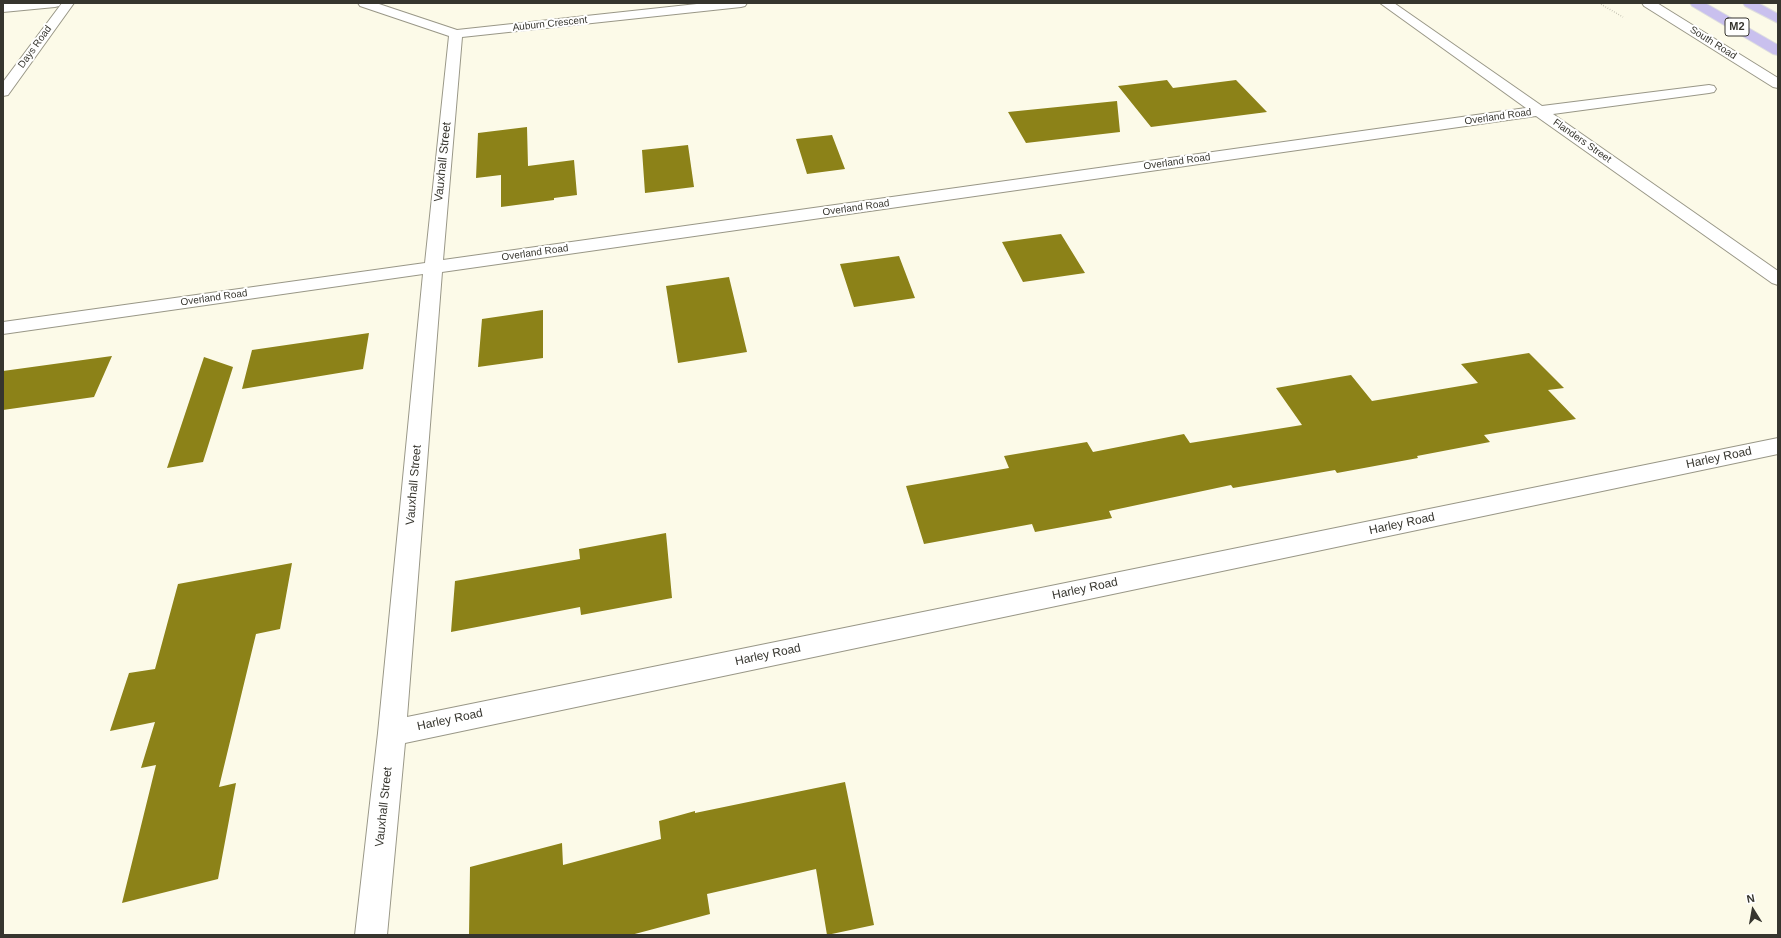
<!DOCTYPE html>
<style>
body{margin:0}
#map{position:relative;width:1781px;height:938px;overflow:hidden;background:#fcfae8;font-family:Arial,sans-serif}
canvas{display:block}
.frame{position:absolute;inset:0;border:4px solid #36352e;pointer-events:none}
.north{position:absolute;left:1733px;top:890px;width:40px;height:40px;-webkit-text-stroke:3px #fff;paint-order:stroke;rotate:349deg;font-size:11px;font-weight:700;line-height:16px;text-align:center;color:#36352e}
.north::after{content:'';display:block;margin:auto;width:14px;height:18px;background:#36352e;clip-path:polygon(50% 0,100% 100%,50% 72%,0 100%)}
</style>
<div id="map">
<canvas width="1781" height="938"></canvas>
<div class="frame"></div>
<div class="north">N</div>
</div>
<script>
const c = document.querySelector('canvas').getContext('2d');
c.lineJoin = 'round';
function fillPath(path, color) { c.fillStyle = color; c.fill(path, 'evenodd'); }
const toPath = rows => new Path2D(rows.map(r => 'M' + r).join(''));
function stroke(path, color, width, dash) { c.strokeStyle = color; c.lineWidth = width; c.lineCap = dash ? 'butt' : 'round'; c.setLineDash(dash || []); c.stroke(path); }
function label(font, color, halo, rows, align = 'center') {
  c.font = font + ' Arial,sans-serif'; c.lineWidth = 4; c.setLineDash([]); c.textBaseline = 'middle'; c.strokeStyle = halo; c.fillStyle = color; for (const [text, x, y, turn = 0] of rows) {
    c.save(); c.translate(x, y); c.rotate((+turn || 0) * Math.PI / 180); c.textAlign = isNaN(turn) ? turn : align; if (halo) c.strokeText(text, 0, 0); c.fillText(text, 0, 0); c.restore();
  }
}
const building = toPath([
 [1167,80,1173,88,1236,80,1267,112,1151,127,1118,86],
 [1117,101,1120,132,1026,143,1008,112],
 [527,127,528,166,574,160,577,195,554,198,554,200,501,207,501,175,476,178,478,133],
 [832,135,845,169,807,174,796,139],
 [688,145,694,187,645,193,642,150],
 [1061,234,1085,273,1023,282,1002,242],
 [899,256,915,298,854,307,840,264],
 [729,277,747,352,678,363,666,286],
 [543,310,543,358,478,367,482,319],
 [369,333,363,369,242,389,252,350],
 [1529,353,1564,388,1548,390,1576,419,1484,435,1490,442,1417,456,1418,458,1337,473,1335,470,1233,488,1231,485,1109,511,1112,518,1035,532,1032,524,924,544,906,486,1009,468,1004,456,1087,442,1093,452,1184,434,1190,443,1302,425,1276,388,1351,375,1372,401,1478,383,1461,364],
 [112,356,94,397,3,410,3,371],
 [204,357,233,367,203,462,167,468],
 [666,533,672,598,581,615,580,607,451,632,455,581,580,559,579,549],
 [292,563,280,629,256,634,219,787,236,783,218,879,122,903,156,765,141,768,155,722,110,731,129,673,155,669,178,584],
 [845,782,874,925,827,935,816,869,707,894,710,914,631,935,469,935,470,867,562,843,563,865,661,839,659,821,695,811,695,813]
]);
const path = toPath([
 [1599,3,1623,17]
]);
const minor = toPath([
 [16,3,61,3,59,6,55,7,3,12,3,4,16,3],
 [358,3,376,3,457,30,706,3,747,3,745,6,741,7,462,37,443,260,1526,108,1380,3,1394,3,1542,106,1709,85,1714,86,1716,89,1714,92,1709,93,1553,114,1778,271,1778,285,1772,283,1536,116,442,272,407,717,1778,438,1778,454,405,743,387,935,355,935,378,733,423,274,3,334,3,322,425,263,449,36,360,6,358,3]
]);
const secondary = toPath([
 [62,3,74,3,8,95,3,96,3,82,62,3],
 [1642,3,1657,3,1778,78,1778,88,1773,87,1644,6,1642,3]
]);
const motorway = toPath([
 [1690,3,1705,3,1778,45,1778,55,1773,54,1692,6,1690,3],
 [1743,3,1758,3,1778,14,1778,23,1745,6,1743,3]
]);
const farStreetnames = [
 ["Auburn Crescent",550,24,-6],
 ["South Road",1713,43,32],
 ["Days Road",35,47,-54],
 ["Overland Road",1498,117,-8],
 ["Flanders Street",1582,141,35],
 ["Overland Road",1177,162,-8],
 ["Overland Road",856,208,-8],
 ["Overland Road",535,253,-8],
 ["Overland Road",214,298,-8]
];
const shields = [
 [1737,27,24]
];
const shieldNames = [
 ["M2",1737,27]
];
const streetNames = [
 ["Vauxhall Street",443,162,-84],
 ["Harley Road",1719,458,-12],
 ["Vauxhall Street",414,485,-85],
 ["Harley Road",1402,524,-12],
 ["Harley Road",1085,589,-12],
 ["Harley Road",768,655,-12],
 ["Harley Road",450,720,-12],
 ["Vauxhall Street",384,807,-84]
];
fillPath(building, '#8c8218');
stroke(minor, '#999787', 2);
stroke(secondary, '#999787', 2);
stroke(motorway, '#dfdfde', 2);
stroke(path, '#a2a093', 1.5, [0.5, 2]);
fillPath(minor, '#fff');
fillPath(secondary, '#fff');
fillPath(motorway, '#c9c0ee');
label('10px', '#36352e', '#fff', farStreetnames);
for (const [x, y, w] of shields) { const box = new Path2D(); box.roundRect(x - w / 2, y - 9, w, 18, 3); c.fillStyle = '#fff'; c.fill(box); stroke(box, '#36352e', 1); }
label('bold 11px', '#36352e', null, shieldNames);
label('12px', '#36352e', '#fff', streetNames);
</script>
